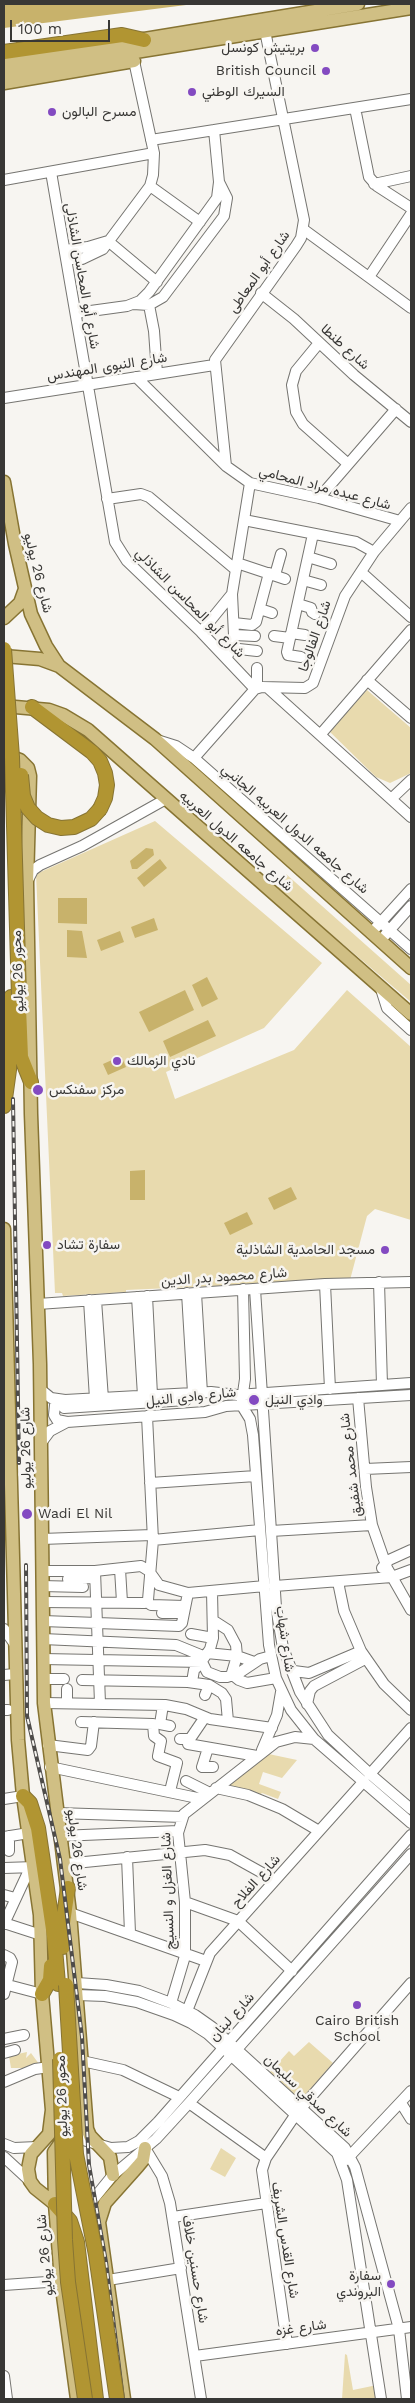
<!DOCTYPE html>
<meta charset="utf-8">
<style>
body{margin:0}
#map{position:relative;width:415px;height:2403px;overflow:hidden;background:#f7f5f1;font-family:"Work Sans",sans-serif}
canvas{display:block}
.frame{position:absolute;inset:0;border:5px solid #383735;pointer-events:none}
.scale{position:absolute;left:10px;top:20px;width:100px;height:22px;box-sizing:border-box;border:2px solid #383735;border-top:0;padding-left:6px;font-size:15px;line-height:18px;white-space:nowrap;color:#383735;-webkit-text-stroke:4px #f7f5f1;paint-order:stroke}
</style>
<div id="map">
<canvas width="415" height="2403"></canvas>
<div class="frame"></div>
<div class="scale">100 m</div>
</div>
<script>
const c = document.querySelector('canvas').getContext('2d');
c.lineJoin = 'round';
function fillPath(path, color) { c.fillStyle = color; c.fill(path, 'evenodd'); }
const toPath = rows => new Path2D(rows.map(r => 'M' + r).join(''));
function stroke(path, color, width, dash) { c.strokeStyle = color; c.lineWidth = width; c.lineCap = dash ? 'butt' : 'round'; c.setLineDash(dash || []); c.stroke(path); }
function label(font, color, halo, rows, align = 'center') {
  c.font = font + ' "Work Sans",Vazirmatn,sans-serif'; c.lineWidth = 5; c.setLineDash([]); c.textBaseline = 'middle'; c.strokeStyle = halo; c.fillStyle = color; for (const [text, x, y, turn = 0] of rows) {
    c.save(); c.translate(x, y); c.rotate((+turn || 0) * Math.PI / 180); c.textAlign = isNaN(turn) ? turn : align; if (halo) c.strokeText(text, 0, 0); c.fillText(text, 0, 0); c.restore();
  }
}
const green = toPath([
 [367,690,411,728,411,773,390,783,376,777,329,731],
 [155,821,322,963,264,1028,166,1072,175,1099,294,1050,347,990,411,1047,411,1220,375,1209,367,1216,350,1280,126,1290,126,1292,63,1296,62,1293,55,1293,36,874],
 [286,874,411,985,411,1002,277,888],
 [264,1753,297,1760,282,1778,263,1772,259,1784,281,1792,278,1799,262,1793,259,1796,225,1785],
 [309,2042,333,2063,299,2102,269,2073,289,2051,294,2056],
 [27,2052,26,2058,31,2053,39,2064,28,2068,11,2068,9,2056],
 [221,2148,236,2158,225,2177,210,2169],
 [345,2354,347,2355,353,2390,377,2385,380,2399,342,2399]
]);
const water = toPath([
 [4,4,194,4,4,28],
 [146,848,153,849,154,855,137,869,132,869,130,861],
 [160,859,167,868,144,887,137,878],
 [58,898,87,898,87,924,58,923],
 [154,918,158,930,135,938,131,927],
 [67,930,82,931,87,958,67,957],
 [120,931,124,942,101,951,97,940],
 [207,977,218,999,202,1007,192,985],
 [185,990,194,1010,149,1032,139,1012],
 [208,1020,216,1036,170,1057,163,1041],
 [121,1056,126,1067,108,1075,103,1064],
 [145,1170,145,1200,130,1200,130,1171],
 [291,1187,297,1199,274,1210,268,1198],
 [247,1212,253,1224,230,1235,224,1223]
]);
const minorTunnel = toPath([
 [4,1418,64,1415]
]);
const minor = toPath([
 [355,108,369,177,377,186,411,208],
 [151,140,411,99],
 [51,172,115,542,127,561,201,632,255,689],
 [4,180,154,153],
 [374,184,411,176],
 [150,186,200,222],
 [303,229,411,308],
 [108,241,157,282],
 [65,250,88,247,108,241],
 [66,259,82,259,103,249,150,186,153,175,154,153,134,61],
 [369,277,411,214],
 [261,293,294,319,354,375,411,422],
 [133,304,149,305,163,297,224,216,227,198,219,182],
 [149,305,154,331,157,373],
 [76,313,127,306,140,301,149,292,217,198,219,182,214,130],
 [319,343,296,371,292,385,296,412,303,424,347,463],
 [136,377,226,466,250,483,319,498,400,521],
 [4,398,214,365],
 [226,466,215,360,296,246,301,238,304,220,265,31],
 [319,498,396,409],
 [107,499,141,494,149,497,236,570],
 [244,520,356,542,374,552],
 [308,557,331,564],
 [237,563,285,579],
 [361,572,411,617],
 [275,575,281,554],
 [303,580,321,585],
 [298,604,311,608,312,612,315,614],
 [260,609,272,613],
 [234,623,252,625,256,622,269,573],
 [201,632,232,594],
 [291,633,305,635],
 [234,635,255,636],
 [274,636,290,638],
 [230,648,257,651],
 [301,657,288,655,287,652,313,534],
 [227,658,234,635,232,594,250,483],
 [367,680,411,718],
 [257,688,257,668],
 [268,688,411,817],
 [320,735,411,630],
 [157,740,176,746,194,758,411,949],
 [194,758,255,689,262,687,305,688,313,683,345,596,374,552,411,508],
 [391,799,411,780],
 [28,880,33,870,40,865,82,846,166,799],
 [371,933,411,889],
 [380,941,411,906],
 [381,989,387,1008,411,1030],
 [379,1282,382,1385],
 [325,1284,330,1389],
 [255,1289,276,1607,283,1648,300,1692,328,1735,370,1774,411,1809],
 [187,1293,193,1393],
 [196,1293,202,1393],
 [147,1296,152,1395],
 [137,1297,143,1396],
 [89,1300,95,1399],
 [96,1300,103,1399],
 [38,1304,325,1284,411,1282],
 [40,1389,51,1398,65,1400,211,1392,237,1395,411,1383],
 [358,1398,366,1487,372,1525,387,1568,411,1610],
 [65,1400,55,1405,54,1415,57,1420,67,1422],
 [242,1400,245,1379,243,1289],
 [242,1406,250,1419,253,1435,269,1645,276,1678,291,1710,314,1739,411,1823],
 [64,1408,186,1400],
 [41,1443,50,1431,67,1422,205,1412,226,1406,411,1395],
 [365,1469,411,1467],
 [150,1483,256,1476],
 [271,1531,372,1525],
 [42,1539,152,1535],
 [153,1540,260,1530],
 [382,1568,389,1560,411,1550],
 [120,1569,122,1602],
 [42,1571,95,1571,141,1566,149,1571,159,1585,188,1593,265,1586],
 [95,1571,100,1703],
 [68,1579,95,1578],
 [338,1582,344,1611,361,1651,384,1684,411,1710],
 [42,1586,83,1587],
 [275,1586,392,1577,411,1570],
 [43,1602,145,1603,148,1600,153,1540,147,1416],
 [147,1602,151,1605,185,1606],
 [162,1613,184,1613],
 [43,1621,179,1626,182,1623,188,1593],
 [214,1621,228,1630,236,1645,237,1656,231,1676],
 [4,1629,14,1643],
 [191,1634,213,1638],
 [43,1639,176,1645,203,1656],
 [207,1653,237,1656,254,1662],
 [43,1659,202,1662],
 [202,1661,210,1649,213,1638,212,1592],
 [202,1662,207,1672,220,1677,227,1677,239,1673,260,1659,271,1656],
 [289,1667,294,1671,309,1673,361,1651],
 [4,1675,15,1674],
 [234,1676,239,1680,247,1683,276,1678],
 [44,1679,64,1679],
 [82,1680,188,1682,209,1685,222,1693,226,1699,228,1721],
 [192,1682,194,1670,202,1662],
 [67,1689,67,1703],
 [205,1695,209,1685],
 [44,1703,165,1705,186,1709,210,1719,272,1728],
 [307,1704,310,1691,314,1686,365,1659],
 [163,1705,160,1724,170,1726],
 [4,1710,8,1710],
 [81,1722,153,1724,154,1736,161,1741,158,1756,177,1763,170,1791],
 [180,1739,190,1739,205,1717],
 [188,1744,257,1756],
 [48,1745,88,1750,91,1746,94,1722],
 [208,1748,202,1767,213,1767],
 [262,1750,277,1715,281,1692],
 [50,1767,202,1799],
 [370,1774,411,1728],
 [186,1781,210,1793],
 [216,1788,248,1795,282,1809,319,1831],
 [4,1799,23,1796],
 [57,1813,183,1817],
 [60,1836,178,1831],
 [4,1837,29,1833],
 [9,1851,9,1836],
 [127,1857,130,1933],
 [65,1864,205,1850,230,1855,275,1880],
 [4,1868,35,1867],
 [4,1895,15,1898],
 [185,1902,238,1921,292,1971],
 [70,1913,206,1961],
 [4,1923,41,1935],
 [4,1924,30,1868],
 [4,1955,10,1958,12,1962,4,1994],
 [77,1983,106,1985,139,1991,171,2003,195,2015,212,2027,345,2148,355,2167,399,2329,407,2399],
 [4,1984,42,1994],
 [77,1995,105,1996,137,2002,174,2015,191,2023,208,2034,337,2153,347,2180,381,2399],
 [171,2003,185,1956,185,1902,178,1833,184,1814,276,1742,295,1737,314,1739],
 [187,2011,210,1953,364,1781],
 [4,2039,24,2035],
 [4,2053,15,2050],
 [82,2061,123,2070,179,2097],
 [4,2082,35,2069,49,2067],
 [189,2103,266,2158],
 [401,2103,411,2119],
 [70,2135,79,2136,83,2140,111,2148,128,2147,139,2141,158,2122,411,1835],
 [4,2144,14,2148,37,2147],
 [145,2148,162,2176,170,2203,201,2399],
 [4,2157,30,2181],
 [346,2160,411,2091],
 [87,2207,113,2175,156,2139,189,2103,411,1854],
 [173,2217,266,2203],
 [108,2280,181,2268],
 [4,2285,61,2281],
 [287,2344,262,2170,266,2158,296,2114,411,1983],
 [195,2356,411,2327],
 [4,2376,7,2399]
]);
const major = toPath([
 [4,62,358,4],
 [4,73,411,8],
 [4,83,134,61],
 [4,482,15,544,31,614,46,646,59,666],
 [4,618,20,603,25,589],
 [4,656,40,659,59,666,155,739,411,968],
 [4,706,49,710,63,715,88,730,411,1014],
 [4,758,12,757,20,760,28,768,30,776,27,883,31,1114,40,1364,44,1703,70,1913,87,2129,90,2136,110,2157,113,2175],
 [4,1229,18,1740,23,1796,40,1915,42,1994,52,2110,49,2134,31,2154,28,2169,30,2181,35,2188,55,2204,61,2281,77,2399],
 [55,2204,54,2152,59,2145,69,2144],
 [124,2399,99,2222,105,2203,138,2166,143,2160,145,2148]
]);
const highway = toPath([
 [4,52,122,35,144,40],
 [32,707,92,752,100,761,105,773,107,785,105,798,100,809],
 [19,1007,21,1057,31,1082],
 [4,1106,9,1070,11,997],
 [23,1796,30,1803,38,1828,54,1936,58,1984],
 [63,1947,63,1923,68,1888],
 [42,1994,50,1980,51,1966],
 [55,2204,70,2221,77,2242,96,2399]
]);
const rail = toPath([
 [13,1099,19,1463],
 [26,1565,27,1716,60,1859,82,2037,89,2165,106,2262,123,2399]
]);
const highwayBridge = toPath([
 [4,649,12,757,19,997],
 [21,775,23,796,28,808,37,818,48,825,61,828,74,827,91,819,100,809],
 [66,1985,76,2154,96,2255,117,2399],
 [60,2059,65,2240,68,2282,85,2399]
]);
const markers = [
 [315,48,5,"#834ac1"],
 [326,71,5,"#834ac1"],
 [192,92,5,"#834ac1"],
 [52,112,5,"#834ac1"],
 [117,1061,5,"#834ac1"],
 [38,1090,6,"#834ac1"],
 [47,1245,5,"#834ac1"],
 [385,1250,5,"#834ac1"],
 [254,1400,6,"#834ac1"],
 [27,1514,6,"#834ac1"],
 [357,2005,5,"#834ac1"],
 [391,2284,5,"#834ac1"]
];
const poiNames = [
 ["بريتيش كونسل",305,48,"right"],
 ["British Council",316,71,"right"],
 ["السيرك الوطني",202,92],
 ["مسرح البالون",62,112],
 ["نادي الزمالك",127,1061],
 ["مركز سفنكس",49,1090],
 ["سفارة تشاد",57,1245],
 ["مسجد الحامدية الشاذلية",375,1250,"right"],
 ["وادي النيل",265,1400],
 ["Wadi El Nil",38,1514],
 ["Cairo British",357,2021,"center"],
 ["School",357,2037,"center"],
 ["سفارة",381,2276,"right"],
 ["البروندي",381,2292,"right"]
];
const streetNames = [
 ["شارع أبو المعاطى",259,272,-55],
 ["شارع أبو المحاسن الشاذلى",82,276,80],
 ["شارع طنطا",345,347,42],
 ["شارع النبوى المهندس",107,367,-9],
 ["شارع عبده مراد المحامي",325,488,15],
 ["شارع 26 يوليو",38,573,76],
 ["شارع أبو المحاسن الشاذلي",190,603,45],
 ["شارع الفالوجا",315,636,-71],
 ["شارع جامعه الدول العربيه الجانبي",295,829,41],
 ["شارع جامعه الدول العربيه",236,841,41],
 ["محور 26 يوليو",18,971,-92],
 ["شارع محمود بدر الدين",224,1277,-4],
 ["شارع وادى النيل",191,1397,-6],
 ["شارع 26 يوليو",26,1448,-91],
 ["شارع محمد شفيق",351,1465,-97],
 ["شارع شهاب",285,1639,82],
 ["شارع 26 يوليو",77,1850,82],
 ["شارع الفلاح",256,1881,-48],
 ["شارع الغزل و النسيج",168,1891,-92],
 ["شارع لبنان",232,2017,-48],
 ["محور 26 يوليو",62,2096,-92],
 ["شارع صدقي سليمان",308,2096,43],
 ["شارع القدس الشريف",285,2240,81],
 ["شارع 26 يوليو",45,2255,-95],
 ["شارع حسنين خلاف",195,2269,81],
 ["شارع غزه",301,2328,-8]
];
fillPath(green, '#e8daae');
fillPath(water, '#c8b26b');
stroke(minorTunnel, '#d1cfcb', 10, [10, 5]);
stroke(minor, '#767571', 12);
stroke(major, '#877433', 15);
stroke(highway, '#877433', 16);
stroke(minor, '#fff', 10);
stroke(major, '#d0bf84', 12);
stroke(highway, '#b19532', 14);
stroke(rail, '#4e4c4a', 4);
stroke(rail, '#f7f5f1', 2, [5.5]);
stroke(highwayBridge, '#877433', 16, []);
stroke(highwayBridge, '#b19532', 14);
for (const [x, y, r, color] of markers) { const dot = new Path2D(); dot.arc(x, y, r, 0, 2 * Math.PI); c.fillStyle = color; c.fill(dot); stroke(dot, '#f7f5f1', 2); }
label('14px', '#383735', '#f7f5f1', poiNames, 'left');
label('14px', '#383735', '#f7f5f1', streetNames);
</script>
